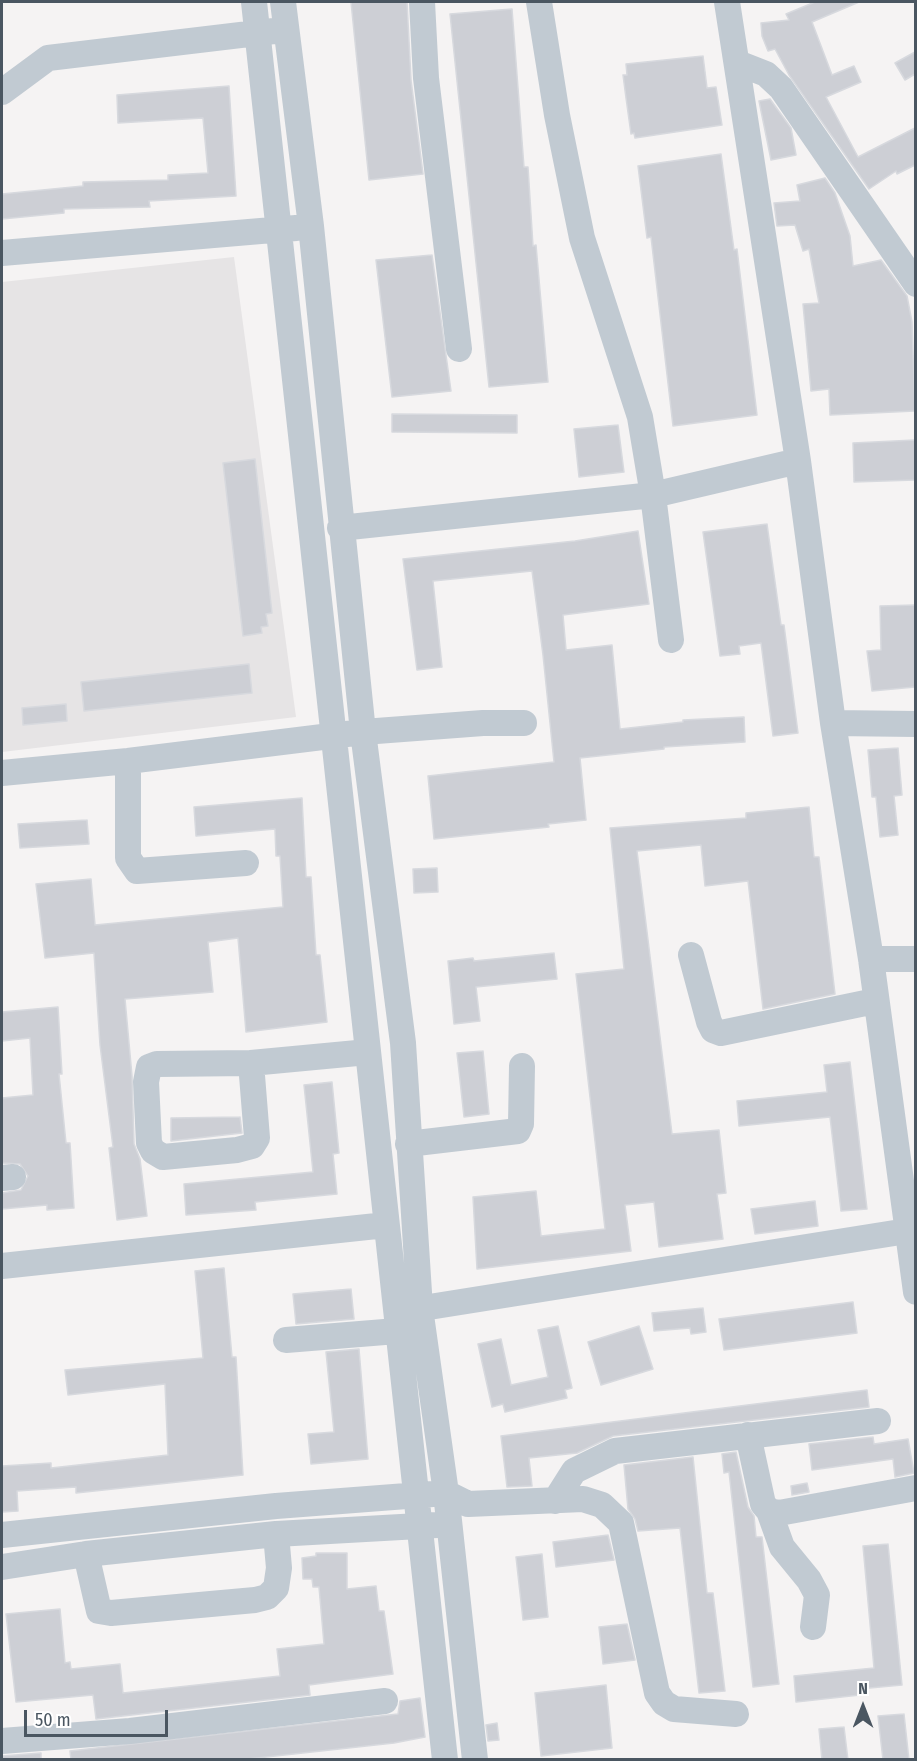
<!DOCTYPE html>
<style>
body{margin:0}
#map{position:relative;width:917px;height:1761px;overflow:hidden;background:#f5f3f3;font-family:"Fira Sans Condensed",sans-serif}
canvas{display:block}
.frame{position:absolute;inset:0;border:3px solid #4a5661;pointer-events:none}
.north{position:absolute;left:833px;top:1677px;width:60px;height:60px;-webkit-text-stroke:4px #fff;paint-order:stroke;rotate:0deg;font-size:16px;font-weight:700;line-height:24px;text-align:center;color:#4a5661}
.north::after{content:'';display:block;margin:auto;width:21px;height:27px;background:#4a5661;clip-path:polygon(50% 0,100% 100%,50% 72%,0 100%)}
.scale{position:absolute;left:24px;top:1710px;width:144px;height:27px;box-sizing:border-box;border:3px solid #4a5661;border-top:0;padding-left:8px;font-size:18px;line-height:21px;white-space:nowrap;color:#4a5661;-webkit-text-stroke:4px #fff;paint-order:stroke}
</style>
<div id="map">
<canvas width="917" height="1761"></canvas>
<div class="frame"></div>
<div class="north">N</div>
<div class="scale">50 m</div>
</div>
<script>
const c = document.querySelector('canvas').getContext('2d');
c.lineJoin = 'round';
function fillPath(path, color) { c.fillStyle = color; c.fill(path, 'evenodd'); }
const toPath = rows => new Path2D(rows.map(r => 'M' + r).join(''));
function stroke(path, color, width, dash) { c.strokeStyle = color; c.lineWidth = width; c.lineCap = dash ? 'butt' : 'round'; c.setLineDash(dash || []); c.stroke(path); }
const education = toPath([
 [234,257,296,717,2,752,2,282]
]);
const building = toPath([
 [351,2,407,2,411,80,423,174,369,180,351,2],
 [815,2,859,2,812,22,832,75,854,66,861,82,826,97,858,157,915,128,915,165,897,174,896,171,869,189,789,75,775,49,768,51,762,36,761,23,789,20,786,14,815,2],
 [512,9,524,167,528,167,533,246,536,245,548,382,489,387,450,14,512,9],
 [915,52,915,74,905,80,895,63,915,52],
 [703,56,707,88,716,87,722,125,635,138,634,133,631,134,626,98,623,75,627,75,626,64,703,56],
 [229,86,236,196,149,201,150,207,64,209,64,213,2,219,2,194,83,186,83,182,168,180,168,175,208,173,203,118,118,123,117,95,229,86],
 [770,99,791,128,796,155,771,160,759,101,770,99],
 [721,154,734,250,737,249,757,415,673,426,651,237,647,238,638,166,721,154],
 [825,178,835,193,850,236,853,266,881,260,907,296,912,322,915,411,830,415,829,389,811,391,803,304,819,303,809,249,803,251,795,225,777,226,774,203,800,201,797,185,825,178],
 [432,255,451,391,392,397,376,260,432,255],
 [392,414,517,415,517,433,392,432,392,414],
 [618,425,624,472,579,477,574,429,618,425],
 [915,440,915,480,854,482,853,443,915,440],
 [255,459,272,613,266,614,268,626,261,627,262,633,243,636,223,463,255,459],
 [767,524,781,625,784,625,798,733,773,736,761,643,739,646,740,654,720,656,703,532,767,524],
 [638,531,649,604,563,615,566,650,612,645,620,729,683,722,683,720,744,717,745,742,664,747,664,749,580,758,586,820,548,824,549,827,434,839,428,776,554,762,543,655,532,571,433,581,442,667,417,670,403,559,575,541,638,531],
 [915,605,915,687,872,691,867,651,881,650,880,606,915,605],
 [249,664,252,693,84,711,81,682,249,664],
 [66,704,67,721,23,725,22,708,66,704],
 [898,748,902,795,894,796,898,835,880,837,876,797,872,797,868,750,898,748],
 [302,798,306,877,311,877,316,955,320,955,327,1022,246,1032,238,938,208,942,213,992,125,999,132,1076,134,1144,140,1159,147,1216,117,1220,109,1148,113,1147,100,1045,94,953,45,958,36,884,91,879,95,925,283,907,280,856,276,856,275,829,196,836,194,807,302,798],
 [809,807,814,857,819,857,835,994,763,1009,748,881,705,886,701,845,637,851,672,1134,719,1130,726,1193,717,1194,723,1239,659,1247,654,1202,625,1205,631,1251,477,1269,473,1197,536,1191,541,1236,605,1229,576,974,624,969,610,828,746,818,746,813,809,807],
 [87,820,89,844,20,848,18,824,87,820],
 [437,868,438,892,414,893,413,869,437,868],
 [554,953,557,979,476,987,480,1021,454,1024,448,961,473,958,474,961,554,953],
 [58,1007,62,1074,59,1074,66,1143,70,1143,74,1208,47,1210,47,1205,2,1209,2,1193,21,1190,28,1176,20,1164,2,1163,2,1098,33,1095,30,1038,2,1041,2,1012,58,1007],
 [483,1051,489,1114,464,1117,457,1053,483,1051],
 [850,1062,867,1209,841,1211,830,1117,739,1126,737,1101,827,1092,824,1065,850,1062],
 [332,1082,339,1153,333,1154,337,1194,255,1202,256,1210,186,1215,184,1184,313,1172,304,1085,332,1082],
 [240,1117,242,1133,171,1141,171,1118,240,1117],
 [815,1201,818,1226,755,1234,751,1209,815,1201],
 [224,1268,232,1357,236,1357,243,1475,76,1493,76,1487,17,1491,18,1511,2,1512,2,1466,51,1463,51,1468,168,1455,165,1384,68,1395,65,1370,203,1358,195,1271,224,1268],
 [351,1289,354,1319,296,1324,293,1294,351,1289],
 [853,1302,857,1333,724,1350,719,1319,853,1302],
 [703,1308,706,1332,691,1334,690,1328,654,1331,652,1313,703,1308],
 [558,1326,572,1388,565,1390,567,1398,505,1412,503,1404,492,1407,478,1344,501,1339,511,1385,548,1377,538,1330,558,1326],
 [639,1326,653,1369,601,1385,588,1342,639,1326],
 [359,1349,368,1459,311,1464,308,1434,334,1432,326,1352,359,1349],
 [867,1390,869,1407,613,1436,577,1453,529,1458,532,1486,507,1487,501,1436,867,1390],
 [873,1437,874,1444,908,1439,914,1473,895,1477,893,1459,812,1470,809,1444,873,1437],
 [736,1452,748,1507,754,1516,756,1537,762,1537,779,1684,753,1687,729,1472,724,1473,722,1454,736,1452],
 [693,1457,707,1593,713,1593,725,1691,699,1693,680,1528,638,1531,635,1519,628,1509,624,1465,693,1457],
 [807,1483,809,1492,792,1495,791,1486,807,1483],
 [608,1535,614,1560,556,1567,553,1542,608,1535],
 [888,1544,902,1685,859,1689,860,1695,796,1702,794,1676,874,1668,863,1546,888,1544],
 [316,1553,347,1553,347,1589,376,1586,379,1611,384,1611,393,1674,309,1685,310,1695,96,1719,93,1695,16,1702,6,1614,60,1609,65,1663,70,1662,71,1669,120,1664,123,1693,280,1676,277,1649,324,1644,319,1587,313,1587,312,1579,303,1579,302,1558,316,1556,316,1553],
 [542,1554,548,1617,523,1620,516,1557,542,1554],
 [627,1624,635,1660,603,1664,599,1627,627,1624],
 [606,1685,612,1748,541,1756,535,1693,606,1685],
 [420,1698,425,1737,394,1743,239,1760,71,1760,70,1751,398,1714,400,1701,420,1698],
 [904,1714,909,1760,883,1760,878,1716,904,1714],
 [497,1723,499,1740,488,1741,486,1725,497,1723],
 [844,1727,848,1760,822,1760,819,1729,844,1727],
 [41,1753,41,1760,2,1760,2,1756,41,1753]
]);
const minor = toPath([
 [254,2,445,1760],
 [283,2,311,226,363,732,403,1043,420,1308,446,1493,475,1760],
 [422,2,426,78,459,349],
 [539,2,557,115,582,238,640,417,653,495,671,640],
 [727,2,798,461,833,723,871,959,916,1292],
 [738,63,766,74,781,88,916,284],
 [2,92,48,58,274,31],
 [2,253,296,228],
 [340,528,653,495,798,461],
 [833,723,916,724],
 [128,761,128,858,137,871,246,863],
 [2,773,128,761,363,732,483,723,524,723],
 [691,955,709,1022,713,1030,721,1033,875,1001],
 [871,959,916,959],
 [251,1063,257,1138,252,1146,237,1150,163,1157,153,1151,149,1143,146,1082,149,1067,157,1064,251,1063],
 [251,1063,368,1052],
 [408,1144,518,1131,521,1124,522,1066],
 [2,1178,13,1177],
 [2,1266,386,1225],
 [404,1311,907,1231],
 [286,1340,397,1331],
 [748,1435,763,1504,769,1511,779,1513,916,1488],
 [555,1501,574,1471,615,1451,878,1421],
 [769,1511,782,1547,809,1580,817,1595,813,1627],
 [2,1535,276,1506,446,1493,468,1504,583,1499,602,1505,621,1523,657,1693,664,1703,674,1709,736,1714],
 [86,1554,99,1611,111,1613,255,1600,267,1597,276,1588,279,1568,276,1534],
 [2,1567,86,1554,276,1534,437,1525],
 [2,1741,130,1731,385,1701]
]);
fillPath(education, '#e6e4e5');
fillPath(building, '#cdcfd5');
stroke(building, '#d7d9de', 1.5);
stroke(minor, '#c1cad2', 26);
</script>
